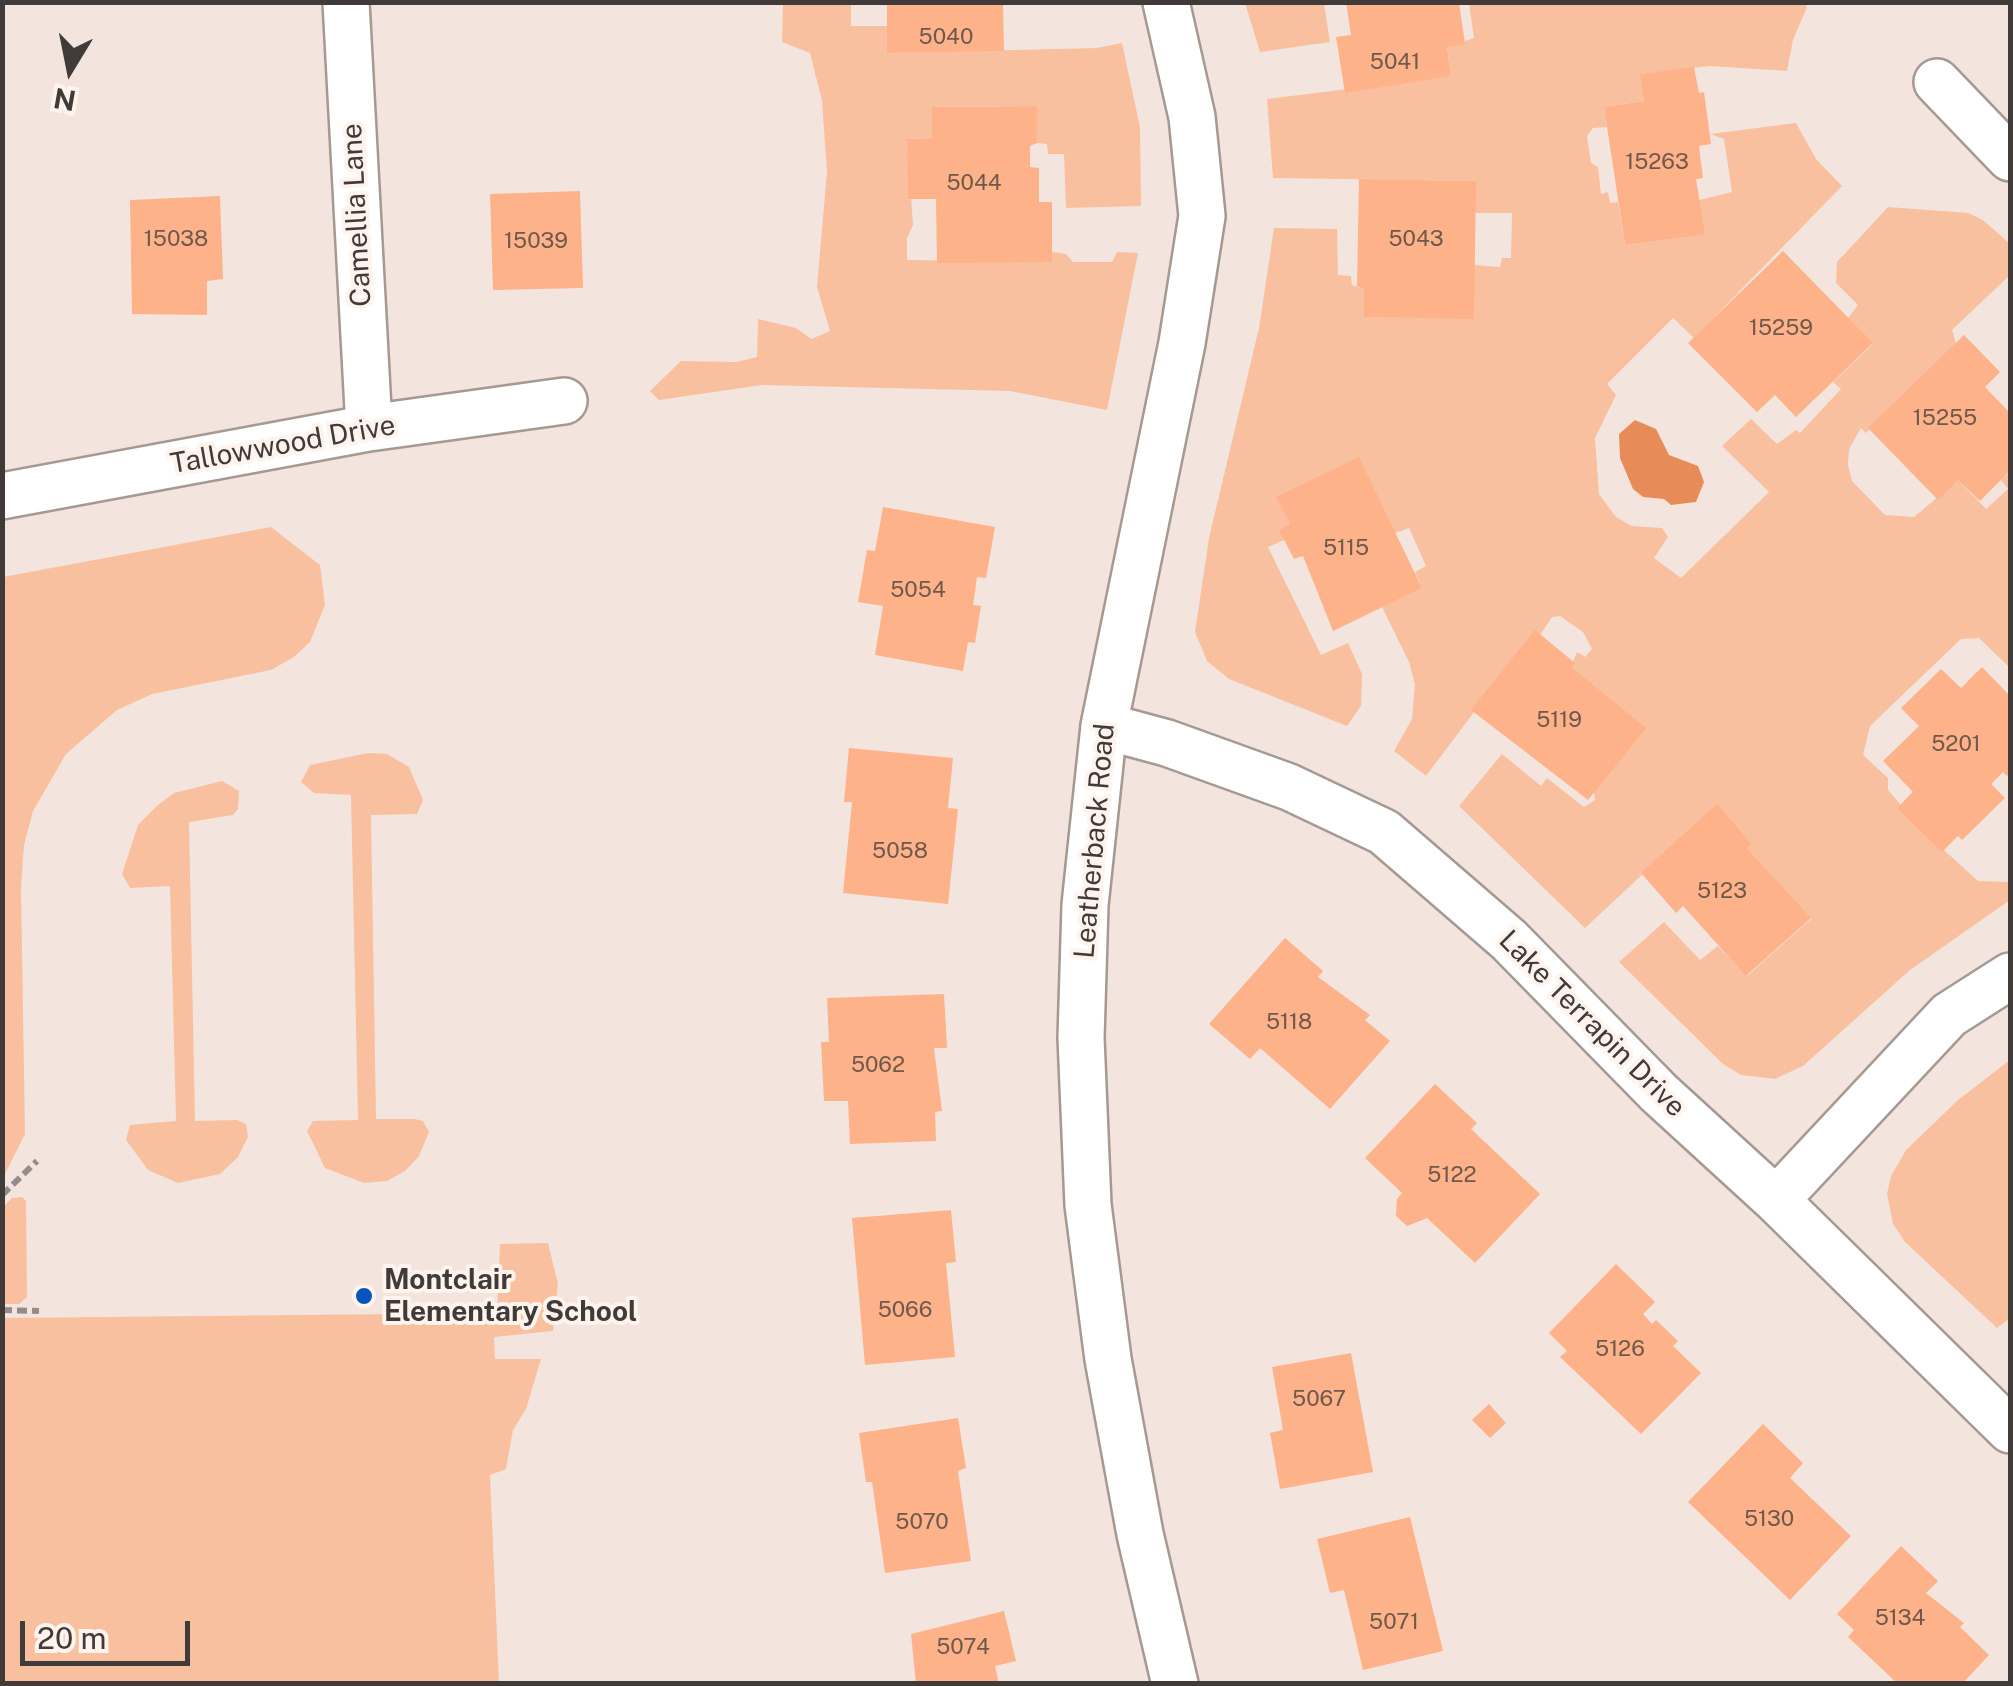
<!DOCTYPE html>
<style>
body{margin:0}
#map{position:relative;width:2013px;height:1686px;overflow:hidden;background:#f3e5de;font-family:"Public Sans",sans-serif}
canvas{display:block}
.frame{position:absolute;inset:0;border:5px solid #403b38;pointer-events:none}
.north{position:absolute;left:20px;top:20px;width:100px;height:100px;-webkit-text-stroke:8px #fef3ed;paint-order:stroke;rotate:190deg;font-size:28px;font-weight:700;line-height:40px;text-align:center;color:#403b38}
.north::after{content:'';display:block;margin:auto;width:35px;height:45px;background:#403b38;clip-path:polygon(50% 0,100% 100%,50% 72%,0 100%)}
.scale{position:absolute;left:20px;top:1621px;width:170px;height:45px;box-sizing:border-box;border:5px solid #403b38;border-top:0;padding-left:12px;font-size:30px;line-height:35px;white-space:nowrap;color:#403b38;-webkit-text-stroke:8px #fef3ed;paint-order:stroke}
</style>
<div id="map">
<canvas width="2013" height="1686"></canvas>
<div class="frame"></div>
<div class="north">N</div>
<div class="scale">20 m</div>
</div>
<script>
const c = document.querySelector('canvas').getContext('2d');
c.lineJoin = 'round';
function fillPath(path, color) { c.fillStyle = color; c.fill(path, 'evenodd'); }
const toPath = rows => new Path2D(rows.map(r => 'M' + r).join(''));
function stroke(path, color, width, dash) { c.strokeStyle = color; c.lineWidth = width; c.lineCap = dash ? 'butt' : 'round'; c.setLineDash(dash || []); c.stroke(path); }
function label(font, color, halo, rows, align = 'center') {
  c.font = font + ' "Public Sans",sans-serif'; c.lineWidth = 8; c.setLineDash([]); c.textBaseline = 'middle'; c.strokeStyle = halo; c.fillStyle = color; for (const [text, x, y, turn = 0] of rows) {
    c.save(); c.translate(x, y); c.rotate((+turn || 0) * Math.PI / 180); c.textAlign = isNaN(turn) ? turn : align; if (halo) c.strokeText(text, 0, 0); c.fillText(text, 0, 0); c.restore();
  }
}
const green = toPath([
 [1650,2,1803,2,1807,7,1793,40,1787,71,1710,66,1641,74,1644,101,1604,107,1607,127,1593,128,1587,136,1591,163,1598,167,1601,194,1608,192,1610,203,1618,202,1625,245,1704,233,1699,200,1732,192,1724,139,1710,134,1796,123,1816,159,1842,186,1694,338,1673,318,1607,384,1616,395,1595,438,1599,494,1616,517,1632,526,1662,528,1668,537,1654,558,1681,578,1769,492,1722,446,1751,419,1777,444,1796,430,1800,433,1841,389,1833,382,1873,344,1848,318,1858,305,1836,283,1837,262,1888,207,1968,213,1983,220,2010,244,2010,275,1952,330,1956,344,1866,433,1861,428,1849,449,1848,465,1852,481,1885,515,1914,517,1958,480,1986,509,2008,489,2001,480,2010,472,2010,668,1979,638,1961,639,1870,726,1863,755,1888,778,1888,790,1900,804,1898,808,1978,881,2010,882,2010,900,1910,970,1803,1066,1775,1079,1741,1075,1723,1064,1619,962,1664,922,1700,960,1718,946,1747,976,1811,919,1747,848,1752,844,1717,805,1585,928,1459,806,1502,754,1541,786,1547,778,1584,807,1595,800,1571,667,1577,652,1585,657,1592,649,1583,632,1560,616,1552,617,1540,635,1535,631,1426,776,1394,751,1412,719,1415,684,1409,662,1382,607,1422,588,1415,572,1426,566,1409,528,1395,533,1277,498,1290,524,1284,540,1268,547,1321,655,1348,643,1362,674,1361,706,1347,726,1229,679,1207,661,1195,632,1209,538,1259,328,1274,228,1337,229,1338,275,1351,276,1352,285,1364,289,1365,317,1473,318,1474,265,1500,267,1502,258,1511,258,1512,213,1475,213,1475,181,1273,178,1267,99,1451,76,1447,47,1474,38,1469,3],
 [783,3,851,3,851,26,887,26,888,53,1097,48,1122,43,1140,127,1141,206,1066,208,1064,154,1048,154,1047,144,1037,143,1036,106,932,107,932,138,907,139,913,225,907,238,907,260,1052,262,1052,252,1066,254,1073,262,1112,262,1117,252,1138,253,1107,410,1010,391,762,385,659,400,650,391,681,361,736,362,757,357,758,319,796,328,811,339,830,331,817,287,827,172,822,101,810,53,782,42],
 [1245,3,1324,3,1330,42,1260,52],
 [271,527,320,565,325,605,310,642,294,657,271,670,152,694,117,710,66,754,33,811,24,845,21,887,25,1134,3,1178,3,577],
 [368,753,387,754,409,767,423,800,417,814,371,815,376,1119,415,1119,423,1121,429,1132,419,1156,405,1171,387,1181,364,1183,325,1168,307,1131,313,1121,358,1120,351,795,314,793,301,782,310,765],
 [222,781,239,791,238,809,233,815,189,822,195,1121,237,1120,246,1124,248,1137,238,1157,220,1174,178,1183,148,1170,126,1140,130,1125,176,1121,170,886,130,888,122,874,138,825,158,805,174,793],
 [2010,1060,2010,1318,1997,1328,1905,1242,1893,1224,1887,1194,1891,1176,1906,1150,1958,1100],
 [22,1197,26,1201,27,1297,19,1304,3,1304,3,1207,12,1198],
 [548,1243,558,1284,553,1331,494,1337,495,1359,541,1359,526,1409,513,1430,506,1469,490,1475,499,1683,3,1683,3,1318,497,1313,500,1244]
]);
const water = toPath([
 [1635,420,1656,429,1669,455,1698,466,1704,482,1696,502,1671,505,1664,499,1643,497,1633,489,1620,458,1619,434]
]);
const building = toPath([
 [887,2,1003,2,1004,51,887,53],
 [1346,2,1459,2,1465,44,1447,47,1451,76,1345,93,1336,37,1351,35],
 [1694,67,1699,93,1704,92,1711,144,1699,146,1703,178,1696,179,1705,234,1625,245,1604,107,1644,101,1640,74],
 [1037,106,1037,143,1030,146,1030,167,1039,168,1039,202,1052,202,1052,262,937,263,936,199,908,199,907,139,932,138,932,107],
 [1359,179,1476,181,1474,319,1364,317,1364,289,1357,286],
 [580,191,583,288,493,290,490,194],
 [220,196,223,279,207,281,207,315,132,314,130,200],
 [1783,251,1873,343,1796,417,1775,395,1757,412,1688,343],
 [1964,335,2000,372,1985,387,2010,413,2010,471,1980,501,1958,480,1938,500,1868,428],
 [1359,457,1422,588,1333,631,1303,556,1294,559,1279,530,1290,524,1276,497],
 [883,507,995,527,986,578,977,577,973,605,981,606,975,643,968,642,963,671,875,655,883,606,858,602,867,550,875,551],
 [1535,630,1575,663,1571,667,1646,728,1588,800,1471,710],
 [1982,667,2010,696,2010,772,2007,776,2003,772,1991,784,2005,798,1962,840,1958,836,1942,852,1897,808,1913,792,1883,761,1919,726,1901,708,1941,669,1961,688],
 [849,748,953,758,948,808,958,809,948,904,843,893,852,802,844,802],
 [1717,804,1752,844,1747,848,1811,918,1746,976,1683,906,1676,913,1641,873],
 [1285,938,1323,971,1318,977,1370,1015,1365,1020,1390,1041,1330,1109,1260,1048,1250,1059,1209,1024],
 [944,994,947,1048,934,1048,942,1111,935,1112,936,1141,850,1144,848,1101,824,1101,821,1042,829,1042,827,998],
 [1435,1084,1477,1123,1471,1129,1540,1194,1475,1263,1427,1218,1407,1226,1396,1216,1397,1199,1402,1193,1365,1158],
 [951,1210,956,1262,946,1263,955,1357,865,1365,852,1218],
 [1616,1264,1655,1302,1643,1314,1652,1324,1656,1320,1678,1341,1673,1346,1701,1373,1641,1434,1560,1357,1567,1351,1549,1333],
 [1351,1353,1373,1472,1280,1489,1270,1433,1283,1430,1272,1367],
 [1489,1404,1506,1423,1490,1438,1472,1420],
 [958,1418,966,1468,958,1471,971,1561,885,1573,872,1482,866,1482,859,1433],
 [1763,1424,1803,1463,1790,1478,1851,1536,1790,1600,1688,1502],
 [1410,1517,1443,1651,1363,1670,1344,1590,1330,1593,1317,1539],
 [1901,1546,1938,1581,1926,1593,1964,1623,1960,1627,1989,1655,1962,1684,1898,1684,1848,1637,1854,1630,1837,1614],
 [1004,1611,1016,1661,995,1666,999,1684,916,1684,911,1634]
]);
const path = toPath([
 [2,1195,37,1161],
 [2,1310,39,1311]
]);
const street = toPath([
 [346,2,369,428],
 [1166,2,1192,117,1202,216,1182,343,1104,726,1085,905,1081,1038,1088,1205,1108,1359,1140,1534,1175,1684],
 [1937,82,2010,158],
 [2,496,369,428,564,401],
 [1104,726,1167,743,1289,787,1384,832,1509,940,1659,1093,1776,1200,2010,1430],
 [1776,1200,1949,1015,2010,976]
]);
const markers = [
 [364,1296,10,"#0a54be"]
];
const numberNames = [
 ["5040",946,37],
 ["5041",1395,62],
 ["15263",1657,162],
 ["5044",974,183],
 ["15038",176,239],
 ["5043",1416,239],
 ["15039",536,241],
 ["15259",1781,328],
 ["15255",1945,418],
 ["5115",1346,548],
 ["5054",918,590],
 ["5119",1559,720],
 ["5201",1956,744],
 ["5058",900,851],
 ["5123",1722,891],
 ["5118",1289,1022],
 ["5062",878,1065],
 ["5122",1452,1175],
 ["5066",905,1310],
 ["5126",1620,1349],
 ["5067",1319,1399],
 ["5130",1769,1519],
 ["5070",922,1522],
 ["5134",1900,1618],
 ["5071",1394,1622],
 ["5074",963,1647]
];
const streetNames = [
 ["Camellia Lane",357,215,-93],
 ["Tallowwood Drive",283,445,-10],
 ["Leatherback Road",1095,841,-85],
 ["Lake Terrapin Drive",1592,1024,45]
];
const poiNames = [
 ["Montclair",384,1280],
 ["Elementary School",384,1312]
];
fillPath(green, '#f9c0a0');
fillPath(water, '#e78c58');
fillPath(building, '#fdb289');
stroke(street, '#a59992', 50);
stroke(path, '#958b87', 6, [10, 5]);
stroke(street, '#fff', 45);
for (const [x, y, r, color] of markers) { const dot = new Path2D(); dot.arc(x, y, r, 0, 2 * Math.PI); c.fillStyle = color; c.fill(dot); stroke(dot, '#fef3ed', 4); }
label('22px', '#6f594c', null, numberNames);
label('28px', '#403b38', '#fef3ed', streetNames);
label('bold 28px', '#403b38', '#fef3ed', poiNames, 'left');
</script>
